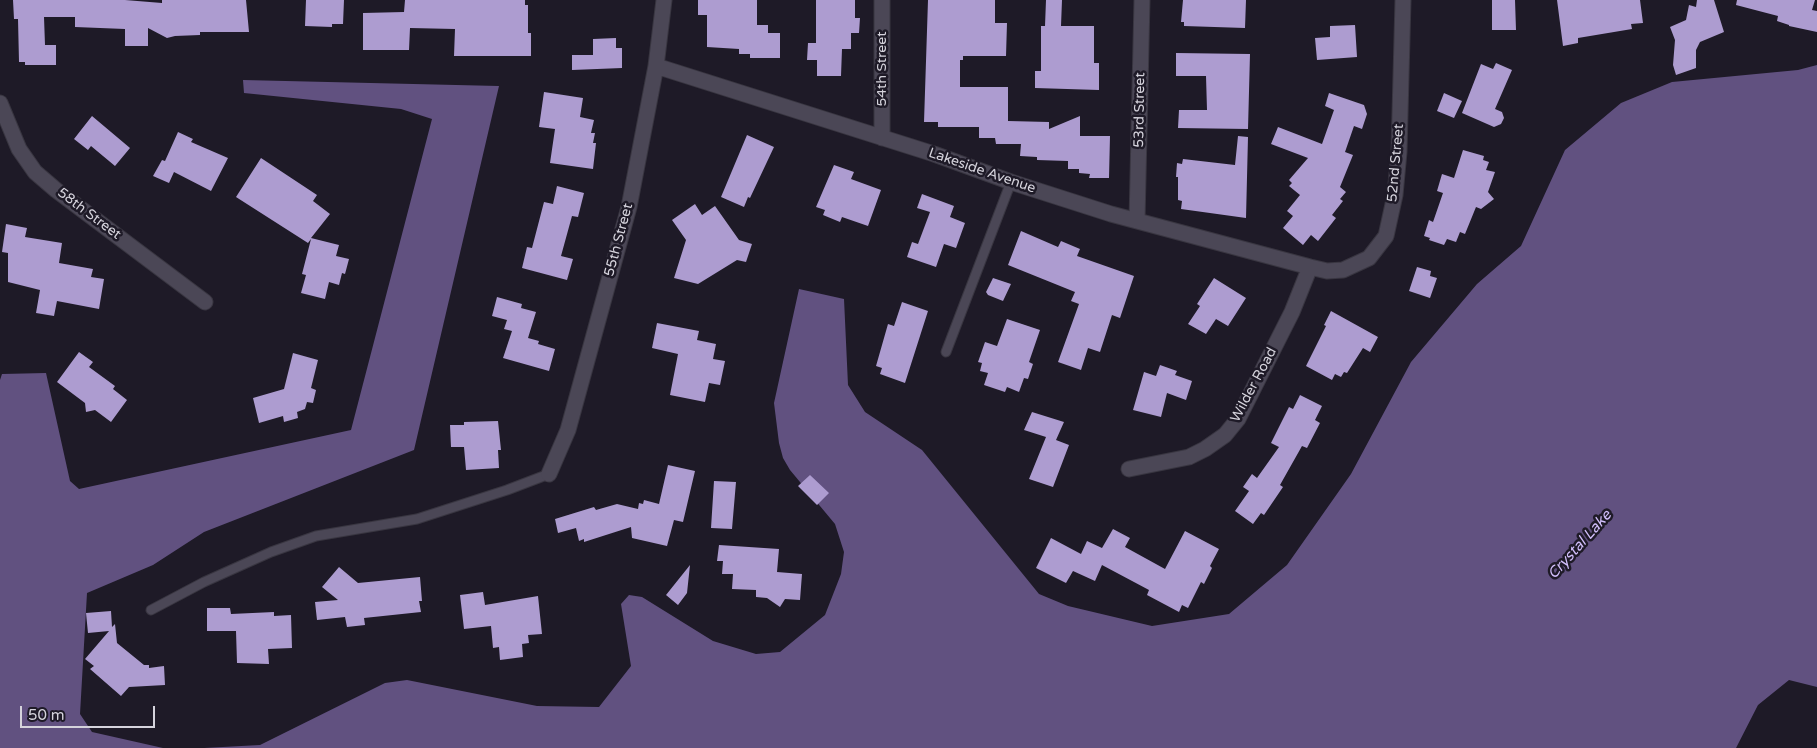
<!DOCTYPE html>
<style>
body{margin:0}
#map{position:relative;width:1817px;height:748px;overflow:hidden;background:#1e1a27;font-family:"Varela Round",sans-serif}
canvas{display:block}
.scale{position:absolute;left:20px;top:706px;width:135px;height:22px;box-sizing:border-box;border:2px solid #d5d3dc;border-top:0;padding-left:6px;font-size:15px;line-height:18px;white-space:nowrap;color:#d5d3dc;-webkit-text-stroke:4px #1e1a27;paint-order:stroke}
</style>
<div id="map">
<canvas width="1817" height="748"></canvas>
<div class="scale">50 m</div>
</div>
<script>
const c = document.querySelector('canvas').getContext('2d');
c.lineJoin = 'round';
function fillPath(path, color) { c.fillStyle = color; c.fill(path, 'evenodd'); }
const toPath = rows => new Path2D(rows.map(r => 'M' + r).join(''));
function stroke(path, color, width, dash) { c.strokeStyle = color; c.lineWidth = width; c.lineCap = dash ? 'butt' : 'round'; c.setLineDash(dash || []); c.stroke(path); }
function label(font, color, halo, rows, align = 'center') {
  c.font = font + ' "Varela Round",sans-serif'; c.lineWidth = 5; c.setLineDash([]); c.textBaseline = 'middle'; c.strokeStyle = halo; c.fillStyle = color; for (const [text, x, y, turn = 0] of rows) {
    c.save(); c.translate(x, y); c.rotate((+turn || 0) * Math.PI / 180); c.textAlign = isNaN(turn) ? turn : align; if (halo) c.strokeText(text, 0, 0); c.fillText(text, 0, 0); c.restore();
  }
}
const water = toPath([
 [1817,65,1817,687,1789,680,1758,705,1736,748,204,748,260,745,385,683,407,680,537,706,599,707,631,666,621,604,629,595,642,597,713,641,756,654,780,652,825,615,841,574,844,552,835,524,790,470,783,458,779,443,774,403,799,289,844,299,848,385,865,412,922,450,1039,594,1068,606,1152,626,1229,614,1287,565,1351,474,1411,362,1477,284,1521,246,1565,150,1621,103,1672,82,1798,70],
 [243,80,499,86,414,450,204,532,153,565,87,593,80,714,92,732,163,748,0,748,0,380,2,374,46,373,70,481,79,489,351,430,432,119,401,109,244,93]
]);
const building = toPath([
 [13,0,125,0,162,3,162,0,246,0,249,32,200,32,200,35,175,36,167,38,148,28,148,46,125,46,125,29,75,27,75,17,44,17,45,45,56,45,56,65,25,65,25,62,19,62,18,19,14,19],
 [306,0,344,0,343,24,332,24,332,27,305,26],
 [405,0,525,0,525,5,528,5,528,33,531,33,531,56,454,56,455,29,410,28,409,50,363,50,363,13,404,12],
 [698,0,757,0,757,25,768,25,768,33,780,33,780,58,750,58,750,54,739,54,739,49,707,47,707,15,698,15],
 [816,0,855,0,855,18,860,18,859,33,851,33,851,49,842,49,841,76,817,76,817,60,807,60,808,43,816,43],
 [928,0,995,0,995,23,1007,23,1006,56,963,56,963,60,960,60,960,87,1008,87,1008,121,1049,122,1049,129,1080,116,1080,136,1110,136,1109,178,1089,178,1090,174,1079,173,1079,169,1068,169,1068,161,1037,160,1037,157,1020,156,1021,144,996,144,995,138,979,138,979,127,938,127,938,122,924,122],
 [1046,0,1062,0,1061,26,1094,26,1094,63,1099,63,1099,90,1035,88,1035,71,1041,71,1041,26,1045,26],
 [1183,0,1246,0,1245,28,1184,26,1184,22,1181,22],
 [1492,0,1515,0,1516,30,1492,30],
 [1557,0,1640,0,1643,23,1631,24,1632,29,1578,38,1578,43,1563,46],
 [1697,0,1714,0,1724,32,1700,42,1696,50,1696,68,1676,75,1673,65,1675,40,1670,27,1686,20,1689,5,1696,7],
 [1737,0,1815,0,1812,10,1817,11,1817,32,1789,26,1789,25,1777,21,1778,16,1736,5],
 [1355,25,1357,57,1317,60,1315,38,1330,37,1330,26],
 [616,38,616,48,622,48,622,68,572,70,572,55,593,55,593,39],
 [1176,53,1250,54,1248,129,1178,128,1179,110,1207,110,1206,76,1176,76],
 [1496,63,1512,70,1495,109,1502,112,1504,118,1501,124,1494,127,1462,113,1481,64,1493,69],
 [544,92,583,98,580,117,594,120,591,133,595,133,593,143,596,143,593,169,550,163,555,129,539,127],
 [1329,93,1364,105,1367,114,1362,129,1354,126,1345,152,1353,155,1340,187,1346,192,1340,199,1343,201,1332,215,1336,218,1318,241,1311,235,1303,245,1283,228,1293,216,1287,211,1300,195,1289,186,1292,183,1289,180,1308,158,1271,144,1278,127,1322,144,1334,110,1325,106],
 [1444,93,1462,101,1454,118,1437,111],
 [92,116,130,148,115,166,91,146,88,150,74,139],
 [178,132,193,139,191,142,228,158,211,191,174,172,169,183,153,176,162,160,165,161],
 [747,135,774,147,750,198,748,197,744,207,721,197],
 [1238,136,1248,137,1246,218,1181,209,1182,201,1178,200,1178,177,1176,177,1177,163,1182,164,1183,159,1235,165],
 [1463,150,1484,156,1483,160,1489,162,1486,170,1495,172,1488,192,1494,199,1481,209,1476,207,1465,234,1460,232,1456,242,1447,239,1444,245,1429,240,1430,238,1424,236,1429,220,1433,222,1443,193,1437,191,1442,174,1454,178],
 [261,158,317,195,313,201,330,214,311,238,339,245,336,256,349,259,345,274,342,273,339,285,329,282,325,299,301,293,306,275,302,274,311,239,308,243,236,197],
 [834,165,854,172,851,179,881,190,868,226,842,217,840,222,823,215,825,210,816,207],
 [557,186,584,193,578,217,572,216,561,256,573,259,567,280,522,268,527,247,532,248,544,202,553,204],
 [922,194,954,206,950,217,965,223,956,248,944,244,936,267,907,257,912,242,918,244,930,212,917,208],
 [695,204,702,215,715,206,739,240,752,244,746,262,737,260,698,284,674,278,686,240,672,220],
 [6,224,27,228,25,237,62,243,59,263,93,269,91,277,104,279,99,309,57,301,54,316,36,313,40,290,8,282,8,253,2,252],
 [1021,231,1058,247,1061,241,1080,249,1077,256,1134,276,1120,318,1112,315,1100,352,1088,348,1081,370,1058,362,1079,304,1071,301,1075,292,1008,265],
 [1417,267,1431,271,1430,276,1437,278,1430,298,1409,291],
 [993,278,1011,284,1003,301,988,295,986,292],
 [1214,278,1246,298,1228,326,1216,319,1206,334,1188,324,1200,306,1197,304],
 [497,297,522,304,521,308,536,312,528,338,539,341,538,344,555,349,549,371,503,358,512,331,504,329,507,320,492,316],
 [902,302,928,311,905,383,880,374,882,368,876,366,888,324,894,326],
 [1331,311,1378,337,1370,352,1363,348,1347,373,1344,372,1341,377,1335,374,1332,380,1306,366,1326,326,1324,325],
 [1007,319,1040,330,1029,362,1033,364,1028,379,1024,378,1019,392,1007,387,1005,392,984,385,988,373,980,371,982,363,978,362,985,342,997,346],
 [657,323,699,331,697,340,716,344,713,359,725,361,720,385,709,383,705,402,670,395,678,354,652,348],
 [79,352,93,362,89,367,115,386,113,389,127,400,111,422,95,410,86,412,85,403,57,382],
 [293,353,318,360,311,388,316,390,313,403,307,402,305,409,297,412,298,418,284,422,283,416,259,423,253,398,284,389],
 [1160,365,1177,371,1175,375,1192,381,1186,400,1167,393,1161,417,1133,410,1144,372,1156,376],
 [1300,395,1322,406,1315,420,1320,423,1307,448,1302,446,1280,485,1283,487,1264,515,1261,513,1253,524,1235,511,1249,491,1243,487,1252,474,1257,478,1279,447,1271,443,1289,407,1293,409],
 [1032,412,1064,422,1056,440,1069,445,1053,487,1029,479,1046,437,1024,430],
 [498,421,501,450,498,450,499,468,466,470,464,447,451,447,450,425,464,425,464,422],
 [668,465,695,471,683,522,674,520,667,546,632,538,631,527,584,542,584,539,579,541,576,528,558,533,555,519,594,507,596,510,617,504,638,509,639,503,643,504,644,500,659,504],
 [810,475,829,493,817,505,798,486],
 [714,481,736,482,732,529,711,528],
 [1113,529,1130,538,1125,547,1165,569,1185,531,1219,549,1210,566,1212,568,1204,584,1201,582,1188,608,1182,605,1179,612,1147,595,1149,590,1102,565,1095,581,1073,571,1066,583,1036,568,1051,538,1081,554,1087,541,1102,548],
 [719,545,779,549,777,572,802,574,800,600,785,599,780,607,767,598,756,597,756,590,732,589,733,574,722,574,723,561,717,561],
 [690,565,687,593,678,605,666,595],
 [339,567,358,583,420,577,422,601,419,601,421,612,364,618,365,625,347,627,345,617,317,620,315,602,338,600,322,587],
 [483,592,485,605,538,596,542,634,528,635,529,643,522,644,523,657,500,660,499,647,493,648,491,626,464,629,460,595],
 [207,608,230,608,231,614,274,612,274,616,291,615,292,648,268,649,269,664,237,663,236,631,207,631],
 [111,611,112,627,115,624,117,643,144,665,149,665,149,668,164,666,165,685,129,687,121,696,90,669,94,666,85,659,109,631,88,633,86,613]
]);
const service = toPath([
 [946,352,1011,182],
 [151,610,204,582,271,552,316,536,417,519,507,490,549,474]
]);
const minor = toPath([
 [656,66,934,154,1011,182,1111,214,1310,267,1327,271,1343,270,1369,258,1386,236,1395,195,1399,152,1403,0],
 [0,103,19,149,35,172,56,190,205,302],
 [882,138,882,0],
 [1137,221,1142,0],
 [1129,469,1189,457,1205,449,1225,435,1238,419,1292,312,1310,267],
 [549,474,568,430,629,207,656,66,664,0]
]);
const streetNames = [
 ["54th Street",882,69,-90],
 ["53rd Street",1140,110,-89],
 ["52nd Street",1396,163,-85],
 ["Lakeside Avenue",982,171,19],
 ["58th Street",89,214,37],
 ["55th Street",619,240,-75],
 ["Wilder Road",1254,385,-62]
];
const waterNames = [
 ["Crystal Lake",1580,545,-48]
];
fillPath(water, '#615180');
fillPath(building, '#ad9cd0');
stroke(service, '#393641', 11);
stroke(minor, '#393641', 17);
stroke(service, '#4b4756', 9);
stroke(minor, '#4b4756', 15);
label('14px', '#d5d3dc', '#1e1a27', streetNames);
label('italic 15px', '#d1befa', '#1e1a27', waterNames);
</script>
